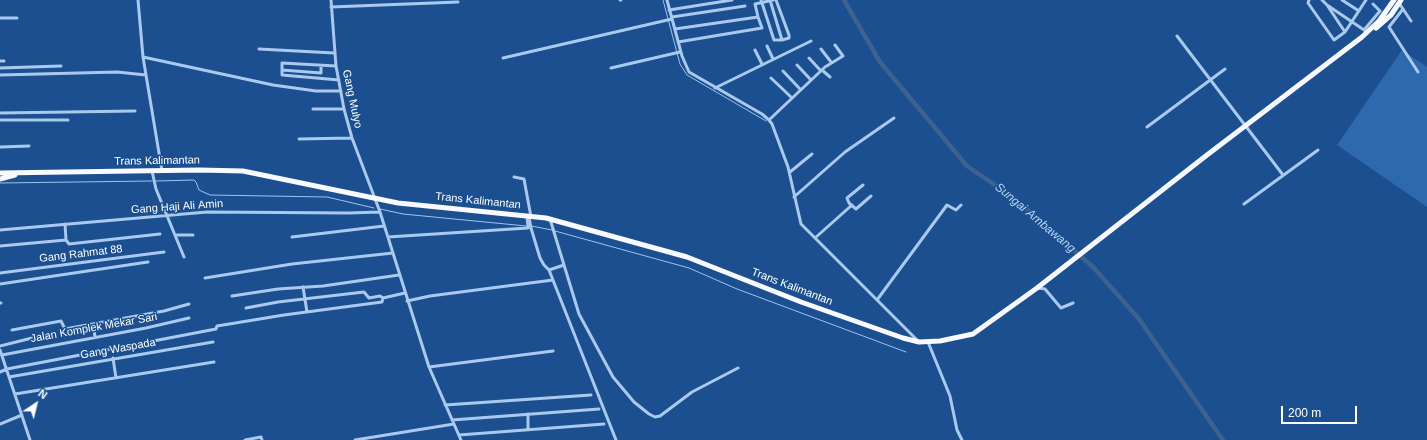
<!DOCTYPE html>
<style>
body{margin:0}
#map{position:relative;width:1427px;height:440px;overflow:hidden;background:#1b4f8f;font-family:Helvetica,sans-serif}
canvas{display:block}
.north{position:absolute;left:16px;top:384px;width:40px;height:40px;-webkit-text-stroke:3px #1b4f8f;paint-order:stroke;rotate:35deg;font-size:11px;font-weight:700;line-height:16px;text-align:center;color:#fff}
.north::after{content:'';display:block;margin:auto;width:14px;height:18px;background:#fff;clip-path:polygon(50% 0,100% 100%,50% 72%,0 100%)}
.scale{position:absolute;left:1281px;top:406px;width:76px;height:18px;box-sizing:border-box;border:2px solid #fff;border-top:0;padding-left:5px;font-size:12px;line-height:14px;white-space:nowrap;color:#fff;-webkit-text-stroke:3px #1b4f8f;paint-order:stroke}
</style>
<div id="map">
<canvas width="1427" height="440"></canvas>
<div class="north">N</div>
<div class="scale">200 m</div>
</div>
<script>
const c = document.querySelector('canvas').getContext('2d');
c.lineJoin = 'round';
function fillPath(path, color) { c.fillStyle = color; c.fill(path, 'evenodd'); }
const toPath = rows => new Path2D(rows.map(r => 'M' + r).join(''));
function stroke(path, color, width, dash) { c.strokeStyle = color; c.lineWidth = width; c.lineCap = dash ? 'butt' : 'round'; c.setLineDash(dash || []); c.stroke(path); }
function label(font, color, halo, rows, align = 'center') {
  c.font = font + ' Helvetica,sans-serif'; c.lineWidth = 3; c.setLineDash([]); c.textBaseline = 'middle'; c.strokeStyle = halo; c.fillStyle = color; for (const [text, x, y, turn = 0] of rows) {
    c.save(); c.translate(x, y); c.rotate((+turn || 0) * Math.PI / 180); c.textAlign = isNaN(turn) ? turn : align; if (halo) c.strokeText(text, 0, 0); c.fillText(text, 0, 0); c.restore();
  }
}
const green = toPath([
 [1402,50,1427,67,1427,207,1337,145]
]);
const stream = toPath([
 [663,0,680,64,687,75,766,121],
 [156,181,194,180,196,182,199,190,210,195,327,197,374,208],
 [0,183,152,181],
 [380,209,403,214,526,226],
 [531,226,552,230],
 [555,231,689,268,737,289,906,352]
]);
const river = toPath([
 [844,0,880,62,967,166,1014,198,1093,267,1139,319,1223,440]
]);
const minor = toPath([
 [138,0,143,57],
 [331,0,336,66,344,109,352,138,380,212,429,367,461,440],
 [620,0,621,0],
 [667,0,682,56,689,72,762,114,769,120,772,124,788,167,801,224,918,341],
 [761,0,774,40,782,40],
 [770,0,782,40,789,38,789,35,776,0],
 [1309,0,1308,3,1334,40,1345,32,1366,0],
 [1322,0,1327,5,1345,32],
 [1342,0,1359,11],
 [1399,3,1411,21],
 [1327,5,1367,32],
 [331,7,458,2],
 [1403,9,1389,27,1418,72],
 [669,10,732,0],
 [672,17,745,6],
 [758,17,755,4,773,0],
 [0,18,17,18],
 [675,29,758,17,762,28,678,42],
 [1364,30,1380,11,1373,4],
 [1177,36,1283,175],
 [767,46,773,59],
 [259,49,334,53],
 [821,49,831,62],
 [755,50,762,64],
 [503,58,672,19],
 [809,58,821,71],
 [0,61,4,61],
 [797,65,811,80],
 [336,66,282,63,282,75,339,80],
 [0,68,61,66],
 [611,68,680,52],
 [282,70,321,73,321,66],
 [822,70,830,77],
 [783,71,800,89],
 [0,75,117,72,146,75],
 [771,78,792,98],
 [715,88,811,41],
 [313,109,344,109],
 [0,113,135,111],
 [0,120,68,120],
 [769,120,825,67,843,56,835,45],
 [1147,127,1225,69],
 [299,139,352,138],
 [0,147,29,146],
 [152,171,156,189,184,257],
 [162,171,143,57,273,85,316,91,341,91],
 [790,172,812,154],
 [514,177,524,179,531,217],
 [863,185,847,198,849,203,856,209,871,196],
 [794,197,845,152,894,118],
 [1244,204,1318,150],
 [529,217,531,228,540,258,544,265,549,270,616,440],
 [65,224,66,240],
 [0,230,207,212,349,213,380,212],
 [175,235,193,235],
 [292,237,384,226],
 [388,237,528,228,527,216],
 [815,238,852,205],
 [0,246,66,240,69,244,160,234],
 [564,265,579,314,613,377,634,402,649,414,655,417,660,416,692,392,738,368],
 [549,270,564,265,550,219],
 [0,273,164,252],
 [205,278,292,264,393,253],
 [0,284,148,262],
 [303,287,307,312],
 [1038,288,1045,289,1061,308,1073,303],
 [232,296,278,289,323,286,399,275],
 [877,300,947,205,956,210,961,205],
 [407,301,430,296,553,280],
 [0,303,1,303],
 [246,308,278,302,364,292,369,298,380,296,383,298,405,293],
 [93,324,95,337],
 [12,330,61,321,65,329,164,311,189,304],
 [928,342,950,396,957,430,962,440],
 [0,346,36,337],
 [0,350,30,440],
 [2,355,146,328,189,318],
 [113,358,116,378],
 [429,367,553,351],
 [0,372,7,369,216,329,217,326,284,315,382,302,383,298],
 [9,377,213,342],
 [15,394,214,362],
 [445,405,591,395],
 [452,420,599,409],
 [0,424,22,415],
 [528,429,528,414],
 [459,435,604,424],
 [245,440,261,437,262,440],
 [355,440,454,424]
]);
const trunk = toPath([
 [1376,28,1391,15,1401,0],
 [0,173,199,170,243,171,398,203,546,218,687,257,801,302,903,338,919,342,940,341,973,334,1037,288,1207,155,1362,37,1379,21,1394,0],
 [0,179,15,175]
]);
const streetNames = [
 ["Gang Mulyo",352,99,78],
 ["Trans Kalimantan",157,161,-1],
 ["Trans Kalimantan",478,201,6],
 ["Gang Haji Ali Amin",177,207,-4],
 ["Gang Rahmat 88",81,254,-7],
 ["Trans Kalimantan",792,287,21],
 ["Jalan Komplek Mekar Sari",94,328,-10],
 ["Gang Waspada",118,349,-10]
];
const waterNames = [
 ["Sungai Ambawang",1035,218,40]
];
fillPath(green, '#2e69ad');
stroke(stream, '#9cc4f0', 1);
stroke(river, '#3c6290', 4.5);
stroke(minor, '#a9c9ee', 3);
stroke(trunk, '#f8faff', 5);
label('11px', '#fff', '#1b4f8f', streetNames);
label('italic 12px', '#b5d3f5', '#1b4f8f', waterNames);
</script>
